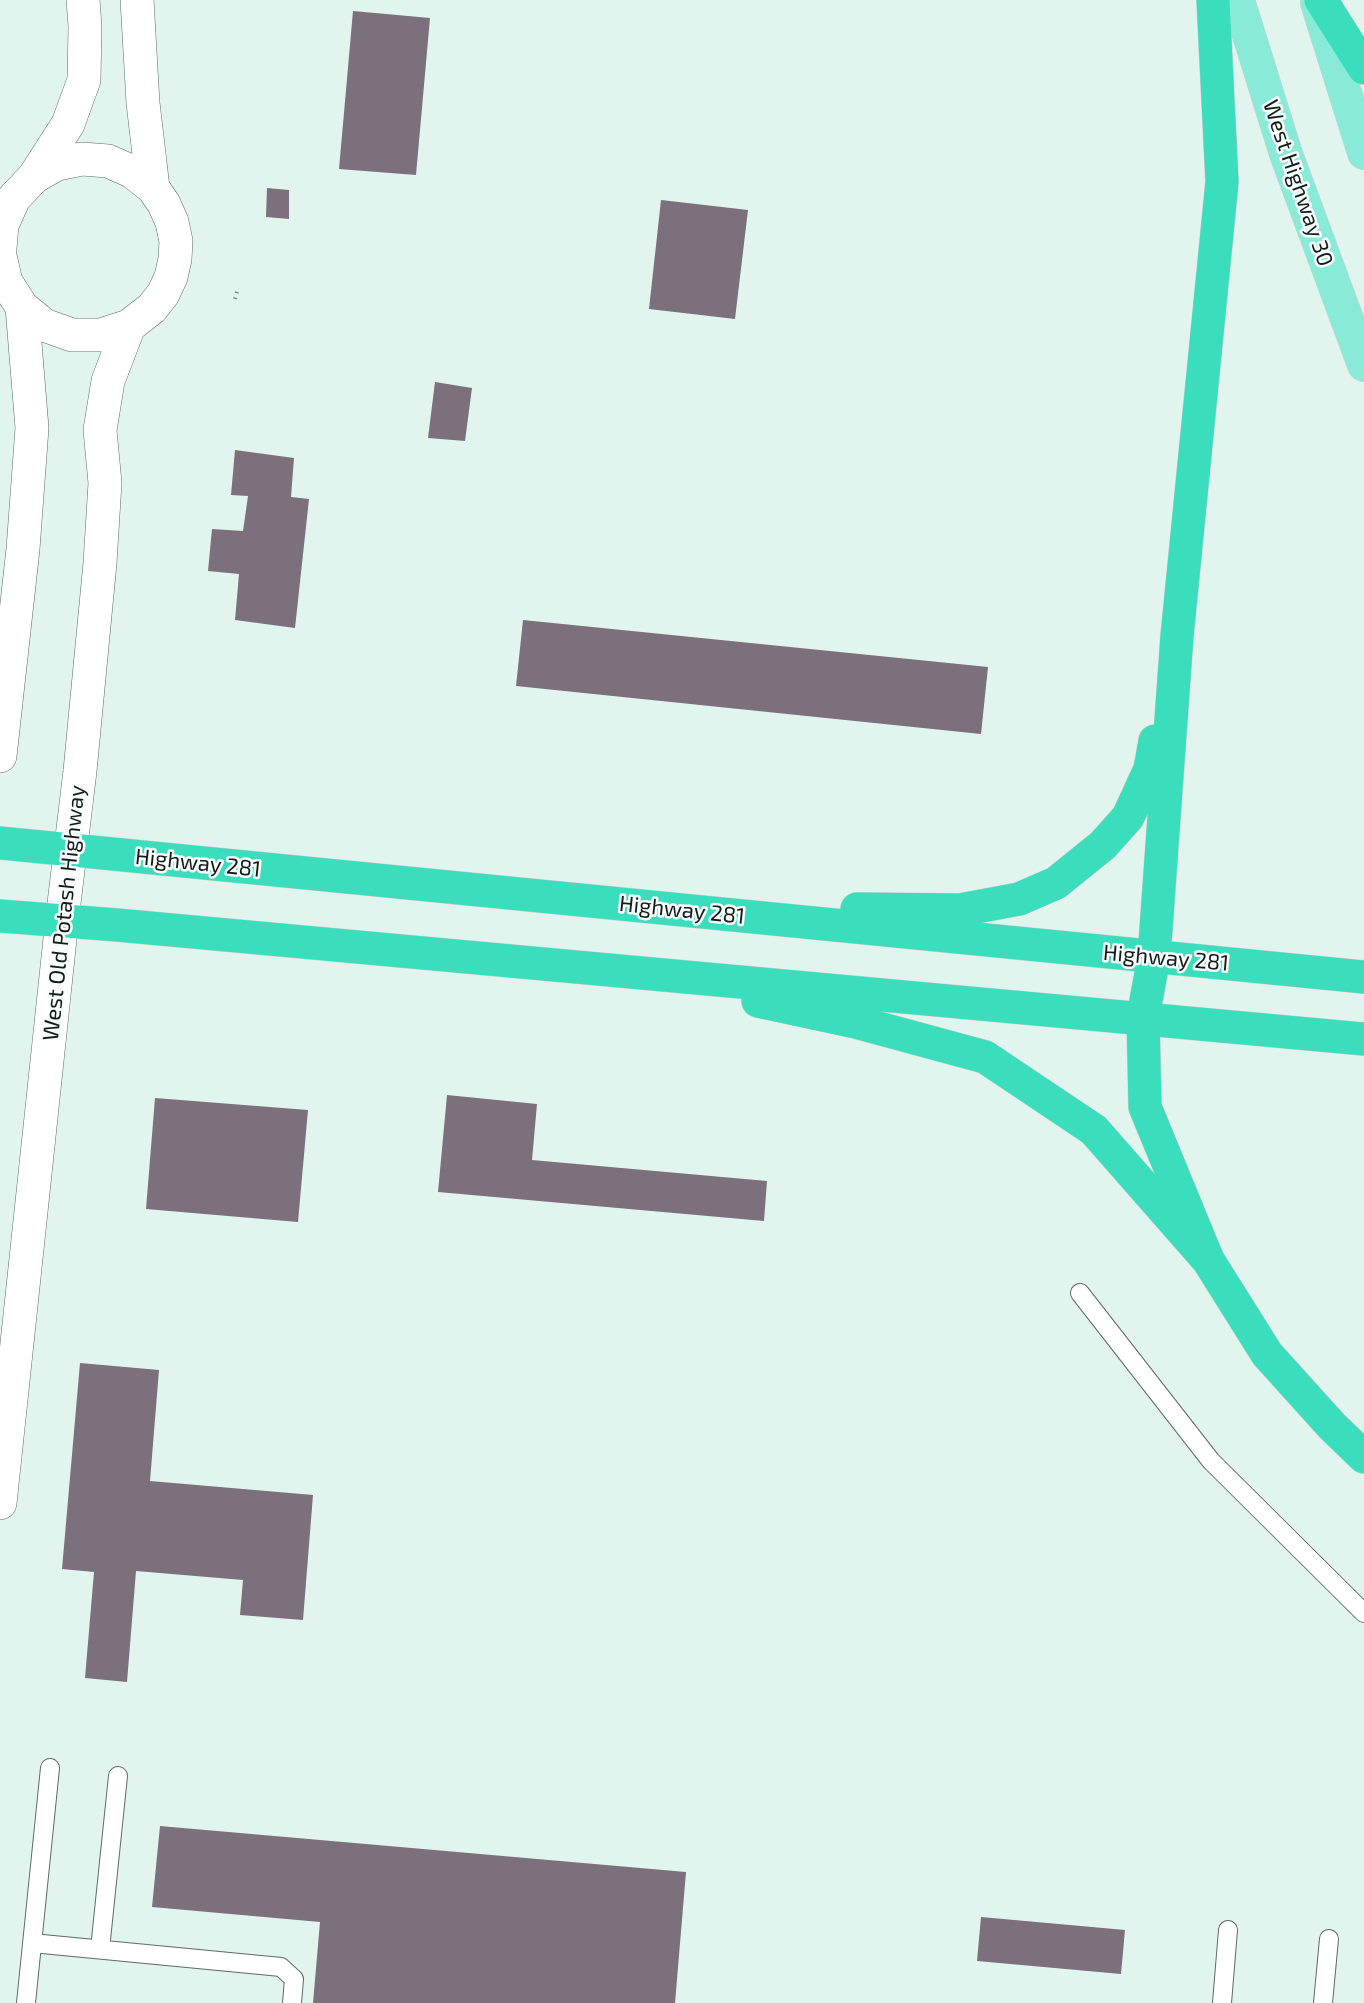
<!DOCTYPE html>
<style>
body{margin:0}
canvas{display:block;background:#e2f4ee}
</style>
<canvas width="1364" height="2003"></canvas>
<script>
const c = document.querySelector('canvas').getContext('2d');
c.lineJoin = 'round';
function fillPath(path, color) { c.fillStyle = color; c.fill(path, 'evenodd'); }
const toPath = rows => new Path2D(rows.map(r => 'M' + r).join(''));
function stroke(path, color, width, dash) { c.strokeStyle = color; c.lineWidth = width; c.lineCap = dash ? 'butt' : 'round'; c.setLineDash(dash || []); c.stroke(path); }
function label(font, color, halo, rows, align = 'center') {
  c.font = font + ' "Exo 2",sans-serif'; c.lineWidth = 5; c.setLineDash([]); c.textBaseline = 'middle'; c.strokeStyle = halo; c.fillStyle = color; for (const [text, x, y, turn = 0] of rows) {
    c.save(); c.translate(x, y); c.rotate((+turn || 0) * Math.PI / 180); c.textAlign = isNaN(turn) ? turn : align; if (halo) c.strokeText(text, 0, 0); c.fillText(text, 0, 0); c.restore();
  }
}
const building = toPath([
 [353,11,430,18,416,175,339,169],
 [267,188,289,190,289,219,266,217],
 [661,200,748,210,735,319,649,309],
 [435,382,472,388,465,441,428,438],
 [235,450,294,458,291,497,309,499,295,628,235,620,239,574,208,571,212,529,243,531,248,496,231,495],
 [523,620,988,667,981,734,516,686],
 [447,1095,537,1104,532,1160,767,1181,764,1221,438,1192],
 [155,1098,308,1110,298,1222,146,1209],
 [80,1363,159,1370,150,1481,313,1495,303,1620,240,1615,243,1580,136,1571,127,1682,85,1678,94,1572,62,1569],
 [160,1826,686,1872,675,2003,313,2003,320,1922,152,1907],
 [981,1917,1125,1930,1121,1974,977,1961]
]);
const path = toPath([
 [235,299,238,288]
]);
const lane = toPath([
 [1080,1293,1211,1461,1364,1613],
 [32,1943,281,1967,294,1979,292,2003],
 [100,1949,118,1776],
 [26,2003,50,1768],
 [1222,2003,1228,1930],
 [1323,2003,1329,1939]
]);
const secondary = toPath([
 [137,0,143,103,153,188],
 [34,177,68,124,84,80,85,26,83,0],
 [0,248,2,225,14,198,34,177,57,164,82,159,108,161,133,172,153,188,164,204,172,222,176,241,175,259,171,277,163,294,152,308,129,326,101,335,72,335,44,325,22,307,6,282,0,256],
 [0,756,23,549,32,428,22,307],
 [0,1503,62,920,80,771,100,563,105,483,100,430,108,381,129,326]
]);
const primary = toPath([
 [1238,0,1286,154,1364,365],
 [1317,3,1364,153]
]);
const highway = toPath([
 [1321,0,1364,68],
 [0,843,1364,977],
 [857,909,960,910,1019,899,1056,883,1103,845,1128,817,1150,769,1155,741],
 [0,916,117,925,1364,1039],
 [758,1001,856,1022,985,1057,1094,1130,1208,1260,1267,1354,1332,1426,1364,1457],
 [1208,1260,1145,1107,1143,1017,1154,957,1177,636,1222,182,1213,0]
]);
const streetNames = [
 ["West Highway 30",1298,183,71],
 ["Highway 281",198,863,6],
 ["Highway 281",682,910,6],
 ["West Old Potash Highway",64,913,-84],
 ["Highway 281",1166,958,5]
];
fillPath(building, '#7b707b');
stroke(lane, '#5c6b67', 20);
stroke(secondary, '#5c6b67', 34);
stroke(primary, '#d0d2d1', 34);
stroke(highway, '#d0d2d1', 34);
stroke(path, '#86938f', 4, [1.5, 4.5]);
stroke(lane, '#fff', 18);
stroke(secondary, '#fff', 33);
stroke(primary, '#89ebd7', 33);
stroke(highway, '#3bdebc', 33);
label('22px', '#151c1a', '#f7fefc', streetNames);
</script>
